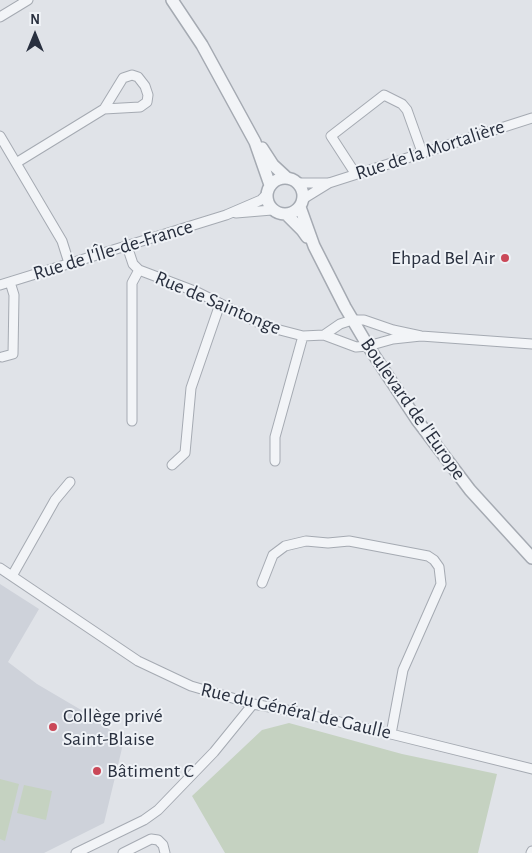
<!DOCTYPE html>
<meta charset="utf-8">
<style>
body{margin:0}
#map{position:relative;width:532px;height:853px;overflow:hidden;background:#e0e3e8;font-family:"Alegreya Sans",sans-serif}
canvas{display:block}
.north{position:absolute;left:10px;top:10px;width:50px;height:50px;-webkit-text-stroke:4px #eff2f6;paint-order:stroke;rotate:0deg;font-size:14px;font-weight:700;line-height:20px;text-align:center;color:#29303f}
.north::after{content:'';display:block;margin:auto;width:18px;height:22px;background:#29303f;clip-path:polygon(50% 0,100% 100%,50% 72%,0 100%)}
</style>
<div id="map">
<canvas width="532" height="853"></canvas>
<div class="north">N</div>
</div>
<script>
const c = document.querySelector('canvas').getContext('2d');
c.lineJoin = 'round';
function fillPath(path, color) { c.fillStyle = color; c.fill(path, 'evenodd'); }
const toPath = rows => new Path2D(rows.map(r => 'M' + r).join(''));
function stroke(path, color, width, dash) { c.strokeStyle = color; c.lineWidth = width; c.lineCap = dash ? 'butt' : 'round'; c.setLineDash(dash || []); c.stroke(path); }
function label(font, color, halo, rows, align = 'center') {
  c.font = font + ' "Alegreya Sans",sans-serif'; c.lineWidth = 4; c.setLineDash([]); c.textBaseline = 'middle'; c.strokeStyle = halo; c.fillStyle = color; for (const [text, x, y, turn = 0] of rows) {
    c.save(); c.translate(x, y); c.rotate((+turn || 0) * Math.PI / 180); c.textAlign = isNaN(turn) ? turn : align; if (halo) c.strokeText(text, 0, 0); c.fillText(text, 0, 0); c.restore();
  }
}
const built = toPath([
 [0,584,39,609,8,662,37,684,88,714,124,740,104,823,44,853,0,853]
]);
const green = toPath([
 [289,723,402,754,497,774,478,853,225,853,192,796,262,730],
 [0,779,19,784,5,841,0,839],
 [24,785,52,791,46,820,17,813]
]);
const minor = toPath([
 [0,17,28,0],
 [0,136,62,241,69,263],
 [16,163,104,109,123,78,132,75,138,77,145,86,148,95,147,102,140,107,104,109],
 [355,173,331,136,384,95,402,104,407,110,422,152],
 [298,183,328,183],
 [303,199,329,183,532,118],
 [236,213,272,210],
 [127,246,133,264,139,270,197,292,257,322,276,329,303,336,324,335,356,347,368,346,393,339,421,336],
 [0,285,226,215,261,200,266,195],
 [324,335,340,324,352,320,364,320,393,330,421,336,532,344],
 [2,357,13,354,14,295,10,282],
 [132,421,132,283,139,270],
 [275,461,275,437,303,336],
 [172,465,185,453,191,388,220,304],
 [0,568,138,661,191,686,253,704,297,712,391,734,532,769],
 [12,576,55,500,70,482],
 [262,583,273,555,285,546,306,541,328,543,349,541,428,556,434,560,439,567,441,584,403,670,391,734],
 [76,853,144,820,158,810,214,752,253,704],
 [123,853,151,839,158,840,163,845,165,853],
 [531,853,532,851]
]);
const tertiary = toPath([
 [172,0,202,45,255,142,270,185],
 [262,148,273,165,287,178],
 '267 196a18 18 0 1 1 36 0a18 18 0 1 1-36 0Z',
 [300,207,314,246,345,307,368,346,417,420,470,490,532,558],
 [287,215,302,230,307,237]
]);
const markers = [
 [505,258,5,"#ca4858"],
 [53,727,5,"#ca4858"],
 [97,771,5,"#ca4858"]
];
const streetNames = [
 ["Rue de la Mortalière",430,150,-18],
 ["Rue de l'Île-de-France",113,250,-17],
 ["Rue de Saintonge",218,303,23],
 ["Boulevard de l'Europe",413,409,55],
 ["Rue du Général de Gaulle",296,711,13]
];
const poiNames = [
 ["Ehpad Bel Air",495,258,"right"],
 ["Collège privé",63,716],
 ["Saint-Blaise",63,739],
 ["Bâtiment C",107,771]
];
fillPath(built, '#ced2da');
fillPath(green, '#c5d2c1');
stroke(minor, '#a5aab2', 11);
stroke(tertiary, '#a5aab2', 14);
stroke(minor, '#f2f4f7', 9);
stroke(tertiary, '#f2f4f7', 11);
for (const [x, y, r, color] of markers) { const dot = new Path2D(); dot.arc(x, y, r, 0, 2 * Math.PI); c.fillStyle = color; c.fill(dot); stroke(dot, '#eff2f6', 2); }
label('20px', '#29303f', '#eff2f6', streetNames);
label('20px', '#29303f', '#eff2f6', poiNames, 'left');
</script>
